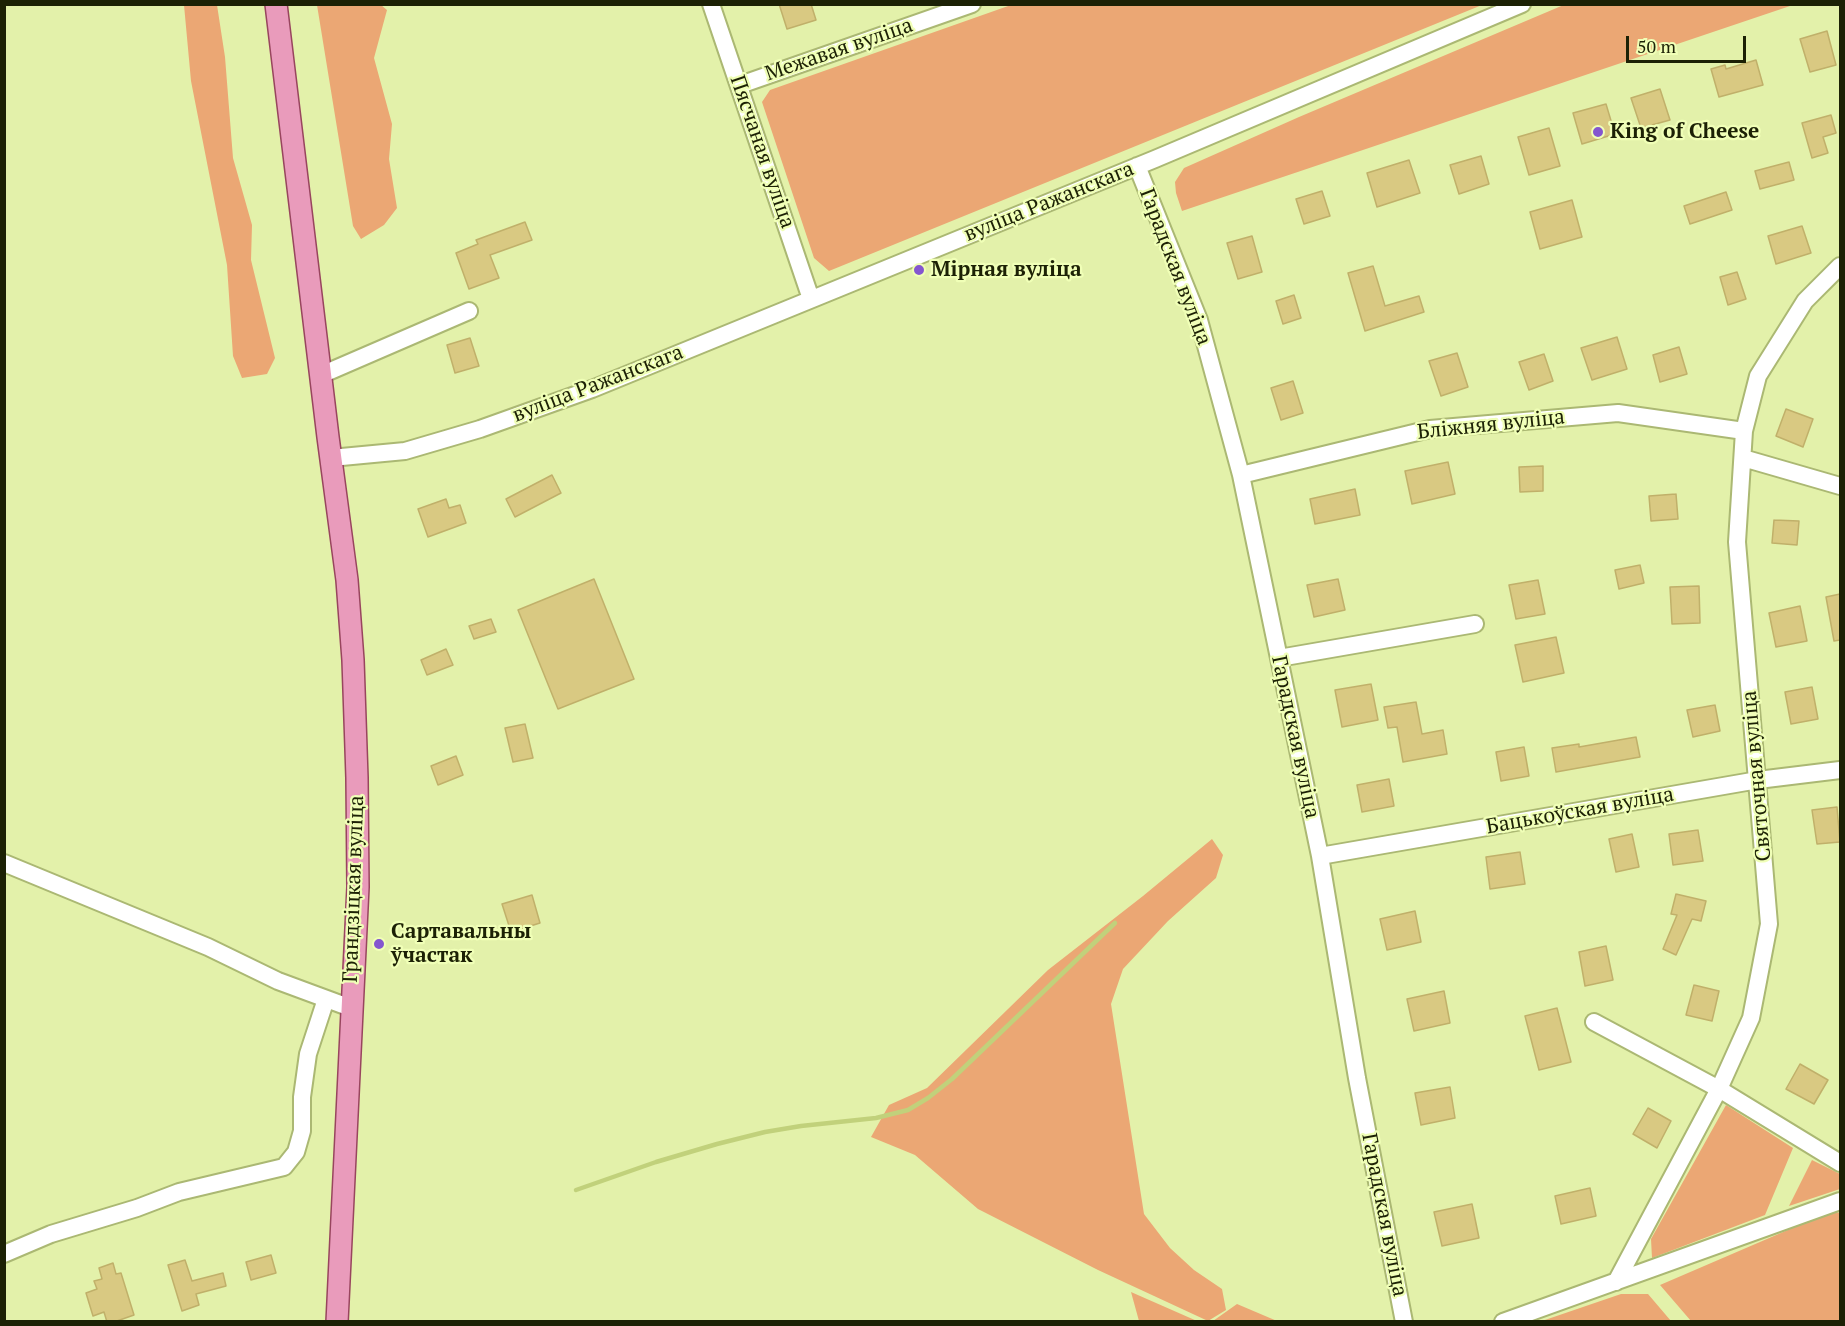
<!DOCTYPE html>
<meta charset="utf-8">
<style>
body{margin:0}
#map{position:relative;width:1845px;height:1326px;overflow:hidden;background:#e3f1aa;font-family:"PT Serif",serif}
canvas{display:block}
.frame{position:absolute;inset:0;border:6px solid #1c2105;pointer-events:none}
.scale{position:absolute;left:1626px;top:36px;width:120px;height:27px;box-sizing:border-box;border:3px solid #1c2105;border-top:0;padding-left:8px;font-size:18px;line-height:21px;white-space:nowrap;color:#1c2105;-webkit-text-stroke:4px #f0ffb7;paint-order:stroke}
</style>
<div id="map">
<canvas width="1845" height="1326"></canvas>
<div class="frame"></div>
<div class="scale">50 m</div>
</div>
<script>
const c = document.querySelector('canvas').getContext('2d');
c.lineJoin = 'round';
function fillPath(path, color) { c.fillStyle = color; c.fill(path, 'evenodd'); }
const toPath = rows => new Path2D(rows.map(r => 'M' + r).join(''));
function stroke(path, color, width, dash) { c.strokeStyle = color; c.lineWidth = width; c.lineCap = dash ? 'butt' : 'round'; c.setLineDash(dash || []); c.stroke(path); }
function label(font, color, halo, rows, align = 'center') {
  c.font = font + ' "PT Serif",serif'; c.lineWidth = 4.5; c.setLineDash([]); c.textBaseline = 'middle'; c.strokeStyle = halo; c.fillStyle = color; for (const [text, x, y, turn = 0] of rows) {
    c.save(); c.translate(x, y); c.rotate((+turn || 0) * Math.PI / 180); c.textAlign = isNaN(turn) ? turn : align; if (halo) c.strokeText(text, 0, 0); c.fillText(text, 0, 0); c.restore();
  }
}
const green = toPath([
 [1566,4,1793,5,1182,211,1176,193,1175,182,1184,168,1299,117],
 [184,5,217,5,225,57,233,158,252,225,251,260,275,358,267,374,242,378,233,356,227,265,191,81],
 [317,5,381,5,387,10,374,58,392,124,389,159,397,208,384,225,361,239,353,226],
 [1011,5,1011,4,1482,5,829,271,814,258,762,102,770,90],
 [1212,839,1223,855,1216,878,1168,921,1123,969,1111,1004,1144,1214,1170,1248,1194,1270,1222,1289,1226,1310,1208,1321,1098,1270,978,1209,915,1155,871,1137,889,1105,927,1088,1048,970,1143,896],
 [1726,1105,1793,1148,1765,1215,1652,1258,1651,1239],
 [1812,1160,1840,1174,1840,1189,1789,1206],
 [1832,1211,1840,1213,1840,1321,1691,1321,1660,1285],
 [1131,1292,1197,1321,1139,1321],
 [1621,1294,1648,1294,1671,1321,1542,1321],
 [1237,1304,1277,1321,1213,1321]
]);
const stream = toPath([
 [576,1190,656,1162,717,1144,765,1132,801,1126,876,1118,908,1110,928,1098,952,1079,1115,923]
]);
const building = toPath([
 [779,4,811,4,816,20,787,29,779,4],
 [1827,31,1836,65,1810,72,1800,39,1827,31],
 [1756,60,1763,85,1719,97,1711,69,1725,65,1726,69,1756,60],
 [1660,89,1670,120,1641,128,1631,98,1660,89],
 [1606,104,1615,134,1582,144,1573,113,1606,104],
 [1831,115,1836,133,1823,137,1828,153,1812,158,1802,123,1831,115],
 [1549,128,1560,166,1529,175,1518,137,1549,128],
 [1481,156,1489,184,1459,194,1450,165,1481,156],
 [1409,160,1420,193,1377,207,1367,173,1409,160],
 [1789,162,1794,180,1760,189,1755,171,1789,162],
 [1322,191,1330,216,1304,224,1296,199,1322,191],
 [1726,192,1732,210,1690,224,1684,206,1726,192],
 [1572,200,1582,237,1540,249,1530,212,1572,200],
 [525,222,532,240,490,255,499,278,469,289,456,253,478,244,476,240,525,222],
 [1802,226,1811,253,1776,264,1768,236,1802,226],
 [1252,236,1262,272,1238,279,1227,243,1252,236],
 [1373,266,1385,306,1419,296,1424,312,1365,331,1348,273,1373,266],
 [1737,272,1746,299,1728,305,1720,277,1737,272],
 [1294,295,1301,318,1283,324,1276,301,1294,295],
 [1617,337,1627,369,1592,380,1581,348,1617,337],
 [470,338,479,366,455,373,447,345,470,338],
 [1679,347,1687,374,1660,382,1653,355,1679,347],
 [1457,353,1468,387,1441,396,1429,361,1457,353],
 [1544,354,1553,381,1529,390,1519,362,1544,354],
 [1293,381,1303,413,1281,420,1271,388,1293,381],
 [1786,409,1813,419,1803,447,1776,436,1786,409],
 [1448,462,1455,494,1412,504,1405,471,1448,462],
 [1543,466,1543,491,1520,492,1519,467,1543,466],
 [552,475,561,493,515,517,506,499,552,475],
 [1355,489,1360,515,1315,524,1310,499,1355,489],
 [1676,494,1678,519,1651,521,1649,496,1676,494],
 [446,499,449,508,460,505,466,523,428,537,418,509,446,499],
 [1774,520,1799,521,1797,545,1772,543,1774,520],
 [1640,565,1644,583,1619,589,1615,570,1640,565],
 [594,579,634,679,558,709,518,610,594,579],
 [1338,579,1345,610,1314,617,1307,585,1338,579],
 [1538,580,1545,614,1516,619,1509,585,1538,580],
 [1699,586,1700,623,1672,624,1670,587,1699,586],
 [1840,594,1840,640,1834,641,1826,597,1840,594],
 [1800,606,1807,641,1776,647,1769,613,1800,606],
 [491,619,496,632,474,639,469,626,491,619],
 [1556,637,1564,673,1523,682,1515,645,1556,637],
 [446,649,453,665,427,675,421,660,446,649],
 [1371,684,1378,720,1342,727,1335,690,1371,684],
 [1812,687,1818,719,1791,724,1785,692,1812,687],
 [1416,702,1422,734,1443,730,1447,754,1403,762,1397,727,1388,728,1384,707,1416,702],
 [1715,705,1720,731,1693,737,1687,710,1715,705],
 [525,724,533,758,513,762,505,728,525,724],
 [1636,737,1640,757,1556,772,1552,748,1579,744,1579,747,1636,737],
 [1524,747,1529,776,1501,781,1496,752,1524,747],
 [456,756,463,775,438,785,431,766,456,756],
 [1389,779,1394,806,1362,812,1357,785,1389,779],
 [1837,807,1840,842,1817,844,1812,810,1837,807],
 [1698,830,1703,861,1673,865,1669,834,1698,830],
 [1632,834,1639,867,1616,872,1609,839,1632,834],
 [1520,852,1525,884,1490,889,1486,857,1520,852],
 [1676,894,1706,901,1701,921,1692,919,1676,955,1663,949,1677,915,1671,914,1676,894],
 [532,895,540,923,511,932,502,904,532,895],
 [1415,911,1421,942,1387,950,1380,919,1415,911],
 [1606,946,1613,980,1585,986,1579,952,1606,946],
 [1694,985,1719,991,1712,1021,1686,1015,1694,985],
 [1444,991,1450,1023,1414,1031,1407,999,1444,991],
 [1557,1008,1571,1062,1539,1070,1525,1016,1557,1008],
 [1800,1064,1828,1080,1814,1104,1786,1089,1800,1064],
 [1450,1087,1455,1118,1421,1125,1415,1093,1450,1087],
 [1648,1108,1671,1121,1657,1148,1633,1134,1648,1108],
 [1590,1188,1596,1216,1561,1224,1555,1196,1590,1188],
 [1472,1204,1479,1238,1442,1246,1434,1212,1472,1204],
 [271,1255,276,1273,251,1280,246,1262,271,1255],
 [185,1260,192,1281,223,1273,226,1286,196,1294,199,1305,182,1311,168,1265,185,1260],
 [113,1263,116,1274,121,1273,134,1315,114,1322,107,1322,104,1312,93,1316,86,1293,97,1289,94,1281,102,1279,99,1268,113,1263]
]);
const minor = toPath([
 [711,4,811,299],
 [740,85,972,4],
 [1137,166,1199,320,1241,475,1320,856,1357,1078,1404,1322],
 [321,375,469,311],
 [331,458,405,451,480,429,592,389,1155,159,1522,4],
 [1743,458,1840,486],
 [1241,475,1430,429,1618,413,1744,431],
 [1279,658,1475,624],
 [1320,856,1758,780,1840,770],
 [4,863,208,947,278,981,351,1008],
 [1594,1022,1719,1089,1840,1163],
 [4,1254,51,1234,137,1208,179,1192,284,1167,296,1152,302,1131,302,1097,308,1054,326,999],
 [1616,1282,1719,1089,1751,1018,1769,924,1737,542,1744,431,1758,376,1805,301,1840,266],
 [1503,1322,1840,1201]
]);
const major = toPath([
 [276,4,328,437,347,580,353,660,357,778,358,887,337,1322]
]);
const markers = [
 [1598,132,6,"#8456cf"],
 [919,270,6,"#8456cf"],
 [379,944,6,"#8456cf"]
];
const streetNames = [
 ["Межавая вуліца",839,50,-19],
 ["Пясчаная вуліца",762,152,71],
 ["вуліца Ражанскага",1049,202,-22],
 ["Гарадская вуліца",1175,267,69],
 ["вуліца Ражанскага",598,384,-21],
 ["Бліжняя вуліца",1491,425,-6],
 ["Гарадская вуліца",1295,737,78],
 ["Святочная вуліца",1757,776,-95],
 ["Бацькоўская вуліца",1580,811,-10],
 ["Грандзіцкая вуліца",354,889,-88],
 ["Гарадская вуліца",1384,1215,79]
];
const poiNames = [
 ["King of Cheese",1610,132],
 ["Мірная вуліца",931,270],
 ["Сартавальны",391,932],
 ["ўчастак",391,956]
];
fillPath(green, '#eba774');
stroke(stream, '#c1d17b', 4.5);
fillPath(building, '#d9c982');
stroke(building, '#c0b06a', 1.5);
stroke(minor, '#abb873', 20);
stroke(major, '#98455e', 24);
stroke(minor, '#fff', 16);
stroke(major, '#e99bbb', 21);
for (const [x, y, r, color] of markers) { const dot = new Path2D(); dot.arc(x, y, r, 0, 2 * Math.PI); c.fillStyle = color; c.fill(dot); stroke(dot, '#f0ffb7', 2); }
label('21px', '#1c2105', '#f0ffb7', streetNames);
label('bold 21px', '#1c2105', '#f0ffb7', poiNames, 'left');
</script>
